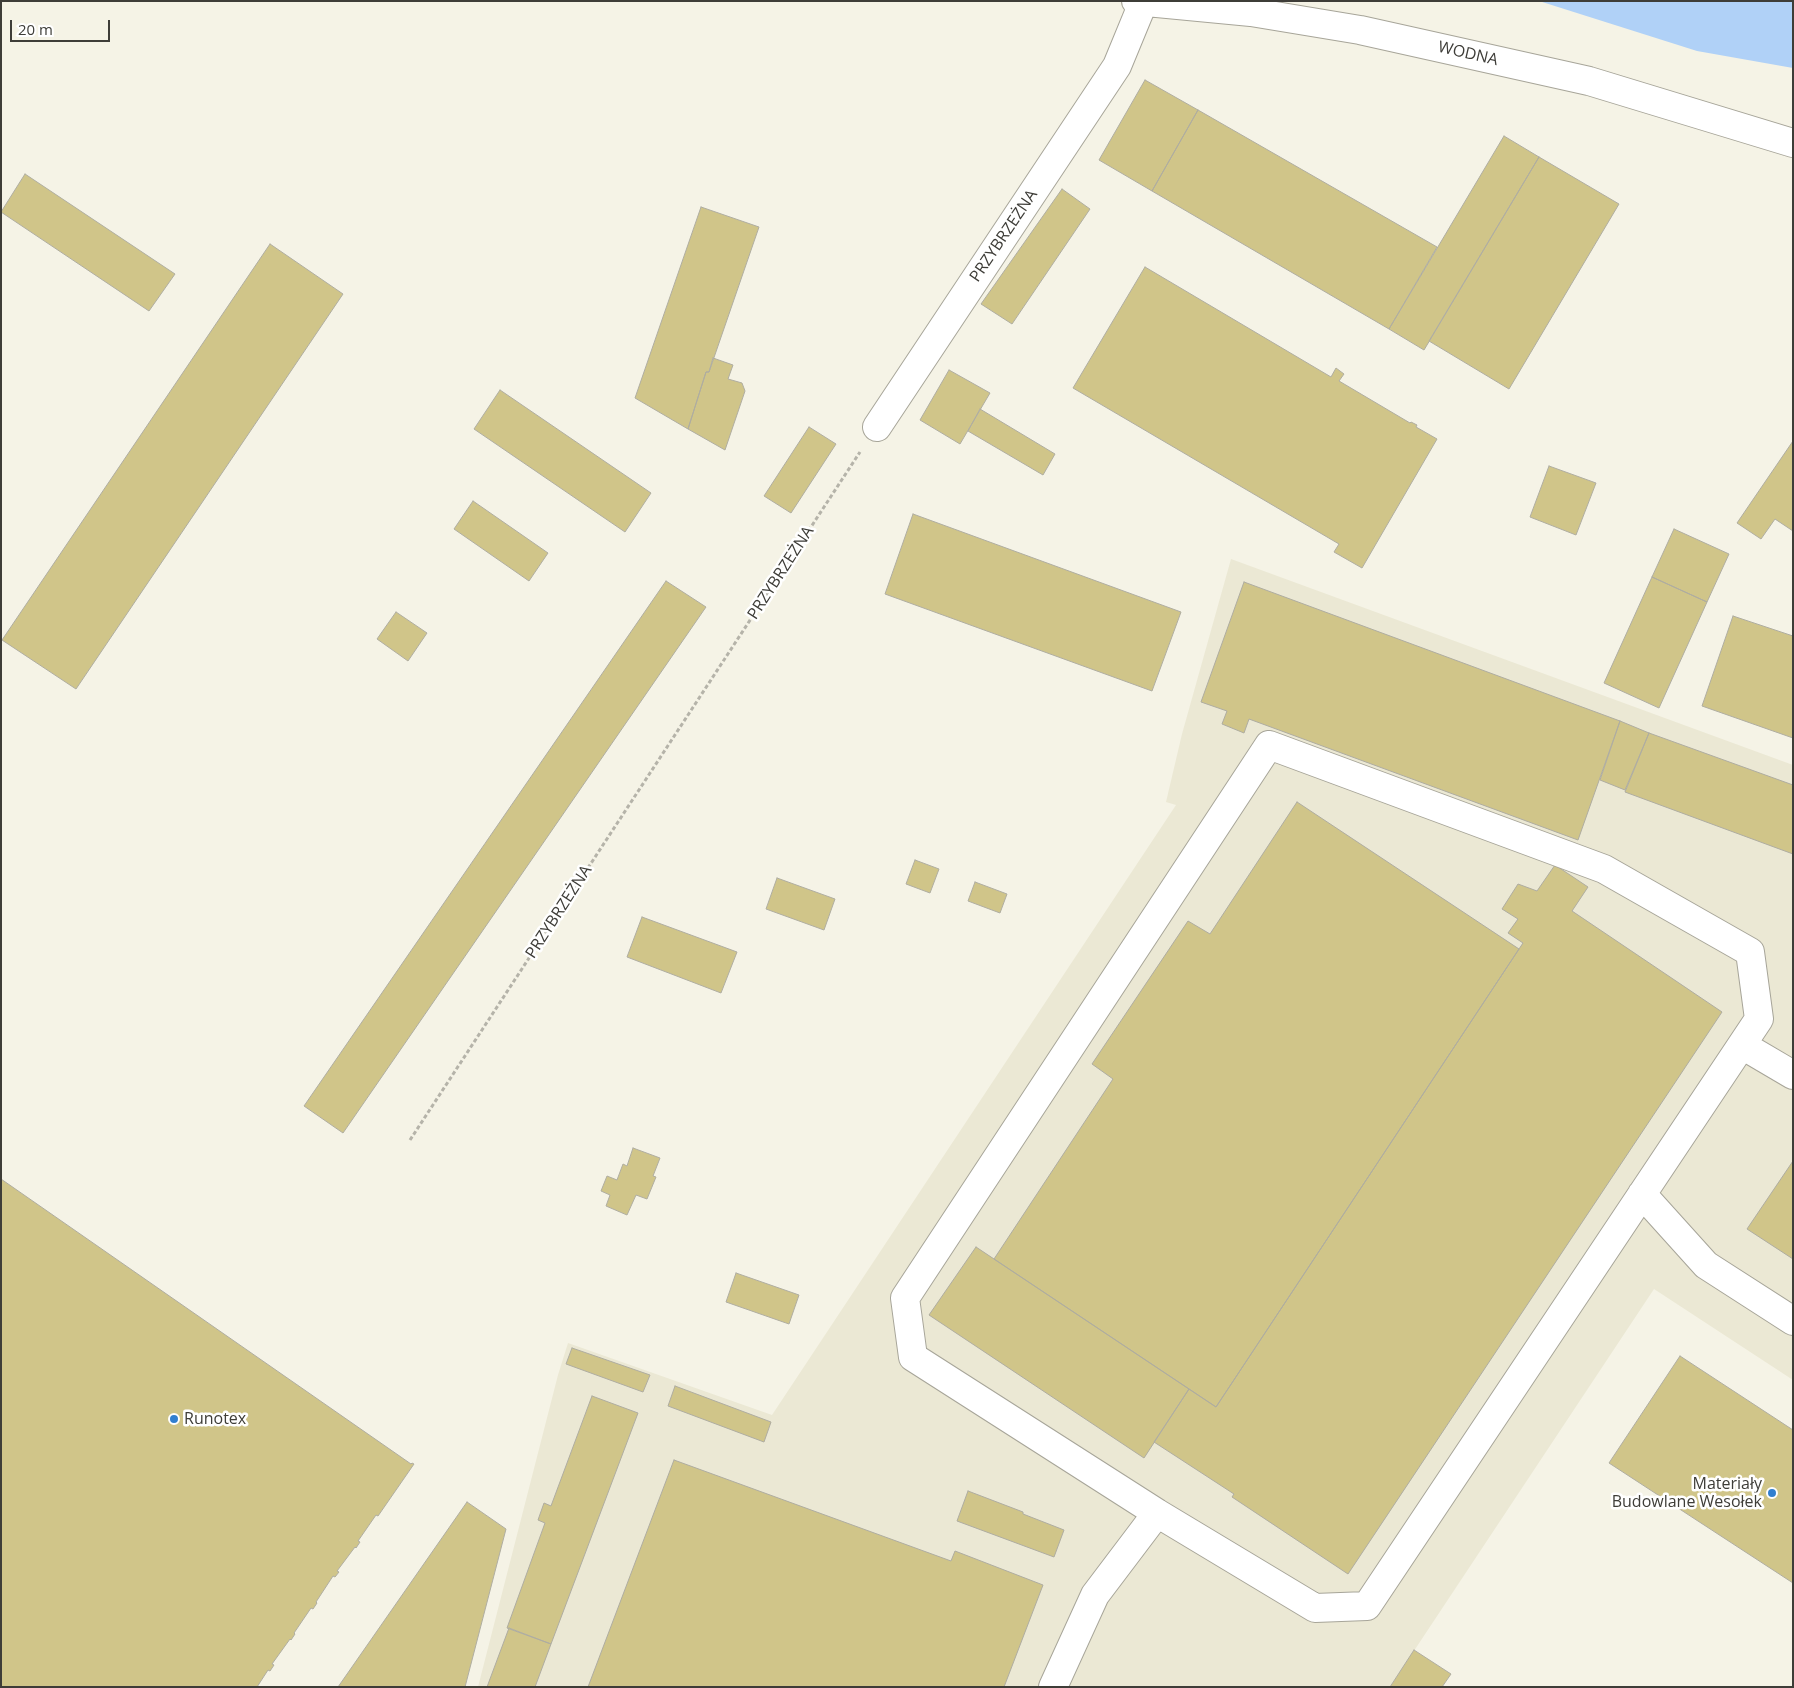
<!DOCTYPE html>
<meta charset="utf-8">
<style>
body{margin:0}
#map{position:relative;width:1794px;height:1688px;overflow:hidden;background:#f5f3e6;font-family:"Open Sans",sans-serif}
canvas{display:block}
.frame{position:absolute;inset:0;border:2px solid #3e3d38;pointer-events:none}
.scale{position:absolute;left:10px;top:20px;width:100px;height:22px;box-sizing:border-box;border:2px solid #3e3d38;border-top:0;padding-left:6px;font-size:15px;line-height:18px;white-space:nowrap;color:#3e3d38;-webkit-text-stroke:4px #fff;paint-order:stroke}
</style>
<div id="map">
<canvas width="1794" height="1688"></canvas>
<div class="frame"></div>
<div class="scale">20 m</div>
</div>
<script>
const c = document.querySelector('canvas').getContext('2d');
c.lineJoin = 'round';
function fillPath(path, color) { c.fillStyle = color; c.fill(path, 'evenodd'); }
const toPath = rows => new Path2D(rows.map(r => 'M' + r).join(''));
function stroke(path, color, width, dash) { c.strokeStyle = color; c.lineWidth = width; c.lineCap = dash ? 'butt' : 'round'; c.setLineDash(dash || []); c.stroke(path); }
function label(font, color, halo, rows, align = 'center') {
  c.font = font + ' "Open Sans",sans-serif'; c.lineWidth = 5; c.setLineDash([]); c.textBaseline = 'middle'; c.strokeStyle = halo; c.fillStyle = color; for (const [text, x, y, turn = 0] of rows) {
    c.save(); c.translate(x, y); c.rotate((+turn || 0) * Math.PI / 180); c.textAlign = isNaN(turn) ? turn : align; if (halo) c.strokeText(text, 0, 0); c.fillText(text, 0, 0); c.restore();
  }
}
const built = toPath([
 [1231,559,1793,765,1793,1380,1654,1289,1390,1687,478,1687,558,1375,568,1343,772,1415,1176,805,1166,802,1182,734]
]);
const water = toPath([
 [1539,1,1793,1,1793,68,1697,51]
]);
const building = toPath([
 [1145,80,1198,110,1152,191,1099,160,1145,80],
 [1198,110,1437,247,1389,329,1152,191,1198,110],
 [1504,136,1539,157,1424,350,1389,329,1504,136],
 [1539,157,1619,204,1509,389,1429,341,1539,157],
 [25,174,175,274,149,311,1,212,25,174],
 [1062,189,1090,209,1012,324,981,304,1062,189],
 [701,207,759,227,709,372,706,372,688,429,635,398,701,207],
 [270,244,343,294,76,689,2,640,270,244],
 [1145,267,1331,377,1336,368,1344,374,1339,381,1410,423,1411,422,1417,425,1416,427,1437,439,1362,568,1334,552,1339,544,1073,388,1145,267],
 [713,358,733,365,728,379,742,383,745,391,725,450,688,429,706,372,709,372,713,358],
 [949,370,990,393,960,444,920,420,949,370],
 [500,390,651,493,625,532,474,429,500,390],
 [980,409,1055,454,1043,475,968,431,980,409],
 [809,427,836,444,791,513,764,496,809,427],
 [1793,441,1793,531,1775,519,1761,539,1737,523,1793,441],
 [1549,466,1596,483,1576,535,1530,517,1549,466],
 [473,501,548,553,529,581,454,529,473,501],
 [913,514,1181,612,1152,691,885,594,913,514],
 [1674,529,1729,554,1707,602,1652,577,1674,529],
 [1652,577,1707,602,1659,708,1604,683,1652,577],
 [666,581,706,607,343,1133,304,1106,666,581],
 [1244,582,1620,721,1578,840,1249,719,1244,733,1222,724,1227,711,1201,702,1244,582],
 [396,612,427,633,408,661,377,639,396,612],
 [1733,616,1793,636,1793,738,1702,706,1733,616],
 [1620,721,1649,733,1625,790,1600,780,1620,721],
 [1649,733,1793,785,1793,854,1625,792,1649,733],
 [1297,802,1519,949,1216,1407,994,1259,1113,1079,1092,1064,1188,921,1210,934,1297,802],
 [915,860,939,869,930,893,906,884,915,860],
 [1555,865,1588,887,1572,911,1722,1012,1348,1574,1232,1497,1234,1494,1154,1442,1189,1389,1216,1407,1523,943,1508,933,1518,919,1502,909,1518,884,1537,891,1555,865],
 [777,878,835,899,824,930,766,909,777,878],
 [975,882,1007,894,1000,913,968,901,975,882],
 [642,917,737,952,721,993,627,957,642,917],
 [633,1148,660,1158,653,1176,656,1177,647,1199,636,1195,627,1215,606,1206,610,1195,601,1191,607,1176,617,1180,623,1164,627,1166,633,1148],
 [1793,1161,1793,1259,1747,1229,1793,1161],
 [1,1179,411,1464,412,1463,414,1464,378,1516,376,1515,358,1541,360,1542,356,1548,355,1547,337,1571,339,1572,335,1577,333,1576,316,1602,317,1603,313,1609,311,1608,294,1633,295,1634,291,1640,290,1639,272,1664,274,1665,270,1671,268,1670,257,1687,1,1687,1,1179],
 [976,1247,1189,1389,1144,1458,929,1315,976,1247],
 [736,1273,799,1295,789,1324,726,1302,736,1273],
 [572,1348,650,1375,643,1392,566,1364,572,1348],
 [1680,1356,1793,1430,1793,1583,1609,1463,1680,1356],
 [675,1386,771,1422,764,1442,668,1406,675,1386],
 [592,1396,638,1413,551,1644,507,1628,545,1523,538,1520,544,1503,551,1506,592,1396],
 [674,1460,951,1561,955,1551,1043,1585,1004,1687,588,1687,674,1460],
 [968,1491,1023,1512,1023,1514,1064,1530,1054,1557,957,1521,968,1491],
 [467,1502,506,1529,465,1687,338,1687,467,1502],
 [509,1628,551,1644,535,1687,487,1687,509,1628],
 [1414,1650,1451,1674,1442,1687,1390,1687,1414,1650]
]);
const path = toPath([
 [410,1140,860,452]
]);
const minor = toPath([
 [1136,1,1251,12,1360,30,1589,81,1793,143],
 [877,427,1117,66,1143,3],
 [1269,745,1604,869,1750,952,1759,1019,1367,1606,1315,1608,1157,1513,913,1357,905,1298,1269,745],
 [1742,1045,1793,1075],
 [1642,1194,1706,1265,1793,1321],
 [1053,1687,1095,1595,1157,1513]
]);
const markers = [
 [174,1419,5,"#317fcf"],
 [1772,1493,5,"#317fcf"]
];
const streetNames = [
 ["WODNA",1468,54,13],
 ["PRZYBRZEŻNA",1004,236,-56],
 ["PRZYBRZEŻNA",781,573,-57],
 ["PRZYBRZEŻNA",559,912,-57]
];
const poiNames = [
 ["Runotex",184,1419],
 ["Materiały",1762,1484,"right"],
 ["Budowlane Wesołek",1762,1502,"right"]
];
fillPath(built, '#ebe8d4');
fillPath(water, '#b0d1f7');
fillPath(building, '#d0c589');
stroke(building, '#afada1', 1);
stroke(minor, '#a7a599', 30);
stroke(path, '#b5b3a9', 3, [4, 2.5]);
stroke(minor, '#fff', 28);
for (const [x, y, r, color] of markers) { const dot = new Path2D(); dot.arc(x, y, r, 0, 2 * Math.PI); c.fillStyle = color; c.fill(dot); stroke(dot, '#fff', 2); }
label('16px', '#3e3d38', '#fff', streetNames);
label('16px', '#3e3d38', '#fff', poiNames, 'left');
</script>
